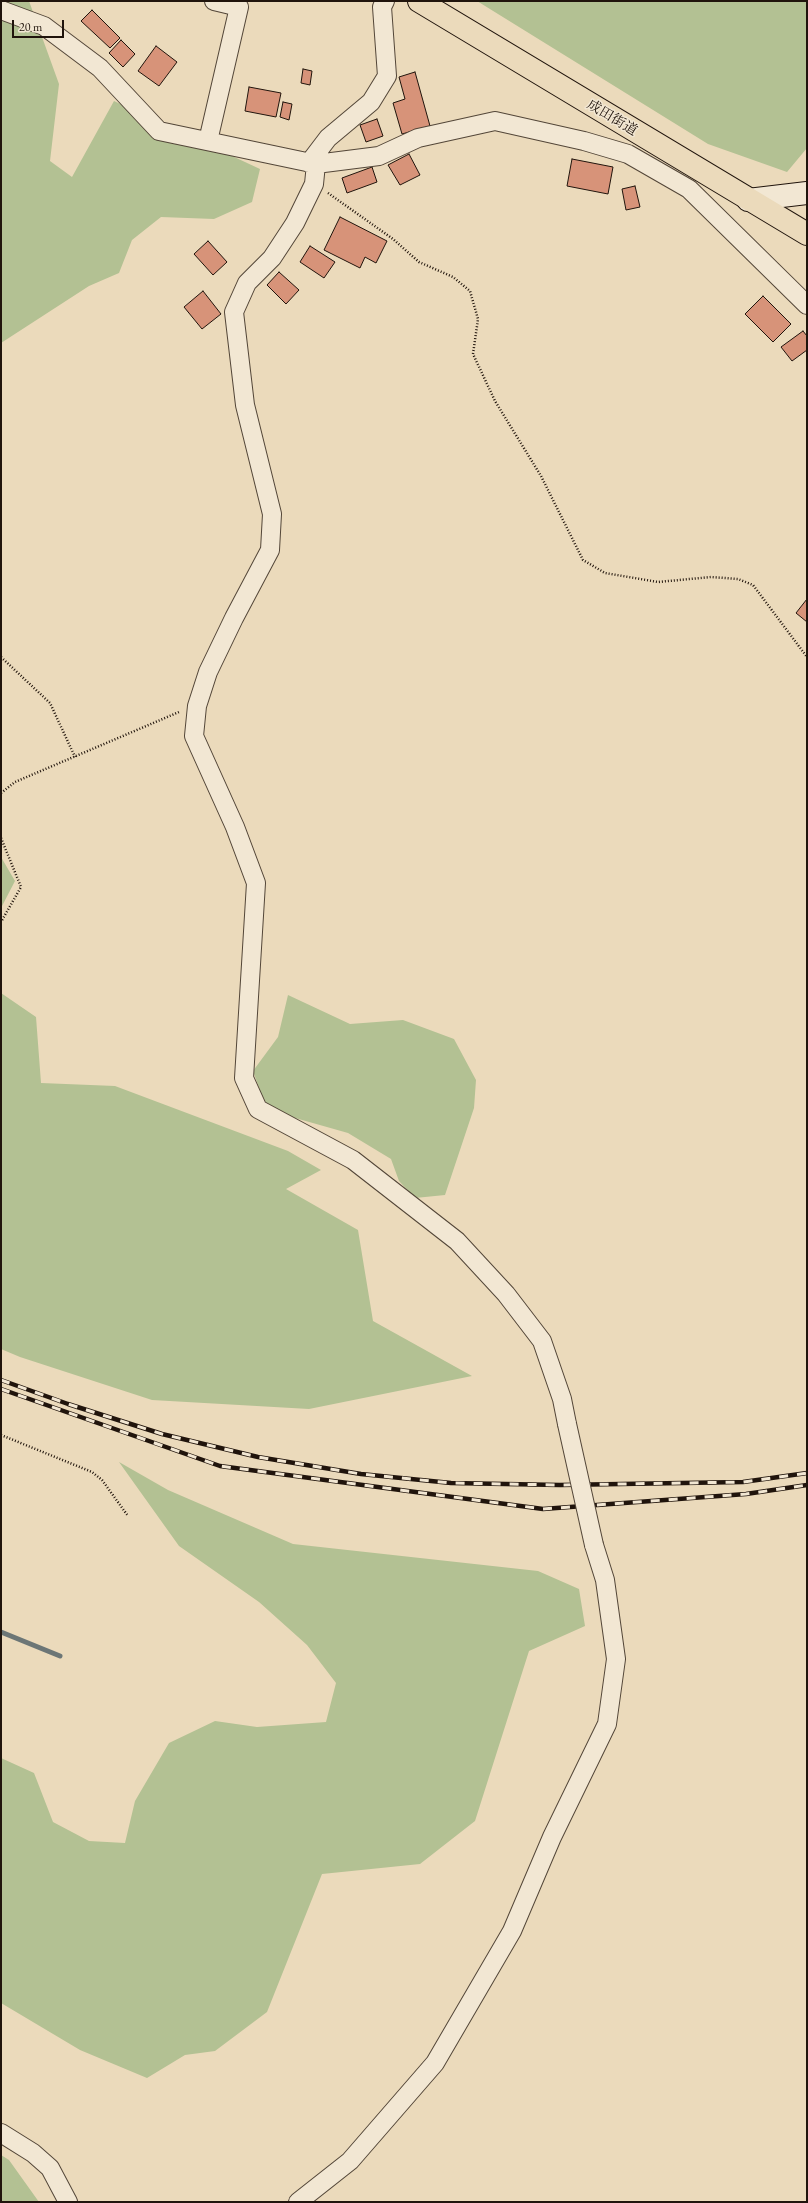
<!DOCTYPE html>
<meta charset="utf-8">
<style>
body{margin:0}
#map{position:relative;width:808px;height:2203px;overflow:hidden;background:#ebdabb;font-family:"EB Garamond",serif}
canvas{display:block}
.frame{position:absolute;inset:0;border:2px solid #20140c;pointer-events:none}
.scale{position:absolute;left:12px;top:20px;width:52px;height:18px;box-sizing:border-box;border:2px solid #20140c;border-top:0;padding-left:5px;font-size:12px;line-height:14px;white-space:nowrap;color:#20140c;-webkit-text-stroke:3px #f2e7d3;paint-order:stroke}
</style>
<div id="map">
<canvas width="808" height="2203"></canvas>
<div class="frame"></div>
<div class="scale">20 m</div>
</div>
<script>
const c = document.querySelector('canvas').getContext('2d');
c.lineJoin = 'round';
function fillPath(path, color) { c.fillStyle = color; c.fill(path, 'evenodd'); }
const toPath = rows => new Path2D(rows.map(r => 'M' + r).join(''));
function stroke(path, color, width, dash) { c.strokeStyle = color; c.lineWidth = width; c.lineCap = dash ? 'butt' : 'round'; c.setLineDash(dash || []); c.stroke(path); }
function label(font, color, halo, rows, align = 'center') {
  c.font = font + ' "EB Garamond","Noto Serif JP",serif'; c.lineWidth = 3; c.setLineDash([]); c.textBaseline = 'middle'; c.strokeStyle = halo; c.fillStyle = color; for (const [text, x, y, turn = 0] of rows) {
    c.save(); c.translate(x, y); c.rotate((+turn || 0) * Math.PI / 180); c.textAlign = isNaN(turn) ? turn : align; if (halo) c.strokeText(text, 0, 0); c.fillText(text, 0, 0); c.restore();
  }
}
const green = toPath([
 [1,1,29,1,59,84,50,161,72,177,114,101,260,169,252,202,214,219,161,217,132,240,119,273,89,286,1,343],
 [477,1,807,1,807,148,787,172,708,144],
 [1,857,15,881,1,908],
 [1,993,36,1017,41,1083,115,1086,288,1151,321,1170,286,1189,358,1230,373,1321,472,1376,309,1409,152,1400,20,1357,1,1349],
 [288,995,350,1024,403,1020,454,1039,476,1080,474,1108,445,1195,415,1198,399,1181,391,1159,348,1133,267,1110,253,1071,278,1037],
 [119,1462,168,1490,293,1544,538,1571,579,1589,585,1626,529,1651,475,1821,420,1864,322,1874,267,2012,215,2051,185,2055,147,2078,80,2050,1,2003,1,1758,34,1773,53,1822,89,1841,125,1843,135,1801,169,1743,215,1721,257,1727,326,1722,336,1683,307,1645,259,1602,179,1546],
 [1,2155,9,2160,39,2202,1,2202]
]);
const stream = toPath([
 [1,1632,60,1656]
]);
const building = toPath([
 [92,10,120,38,110,48,81,21,92,10],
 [121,40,135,54,123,67,109,53,121,40],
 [156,46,177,62,159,86,138,71,156,46],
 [303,69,312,71,310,85,301,83,303,69],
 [415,72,430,126,402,134,393,103,405,99,399,77,415,72],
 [249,87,281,93,276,117,245,111,249,87],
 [283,102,292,104,289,120,280,117,283,102],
 [377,119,383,136,366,142,360,125,377,119],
 [409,154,420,175,400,185,388,165,409,154],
 [572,159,613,167,608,194,567,186,572,159],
 [372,167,377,182,347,193,342,178,372,167],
 [635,186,640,207,626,210,622,189,635,186],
 [340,217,387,241,376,263,365,257,360,268,324,250,340,217],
 [208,241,227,262,213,275,194,254,208,241],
 [310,246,335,262,324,278,300,262,310,246],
 [279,272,299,290,286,304,267,285,279,272],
 [203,291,221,314,202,329,184,307,203,291],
 [763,296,791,324,773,342,745,314,763,296],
 [803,331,807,336,807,350,792,361,781,347,803,331],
 [807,599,807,622,796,613,807,599]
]);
const path = toPath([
 [328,193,393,239,419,262,453,277,470,291,478,319,473,354,495,401,541,476,583,560,605,573,658,582,711,577,738,579,753,585,807,657],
 [1,657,50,703,75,757],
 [1,793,15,782,179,712],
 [1,838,21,887,1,922],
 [1,1435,92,1472,102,1480,128,1516]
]);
const street = toPath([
 [1,10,44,26,100,68,159,131,316,164,379,156,418,138,495,121,584,141,628,154,689,189,807,305],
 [208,141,239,7,214,1],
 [309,163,328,138,371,102,387,76,382,7,385,1],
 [316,164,314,184,295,223,272,258,247,283,234,312,245,405,272,514,270,550,234,618,208,672,197,706,194,736,235,827,256,883,244,1078,258,1109,353,1160,457,1241,506,1294,542,1341,562,1399,567,1424],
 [1,2133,33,2153,50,2168,68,2202],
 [298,2202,350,2161,435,2063,512,1931,552,1837,607,1724,616,1659,605,1580,594,1545]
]);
const secondary = toPath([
 [748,200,807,193]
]);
const highway = toPath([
 [419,1,807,234]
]);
const rail = toPath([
 [1,1380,68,1404,162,1434,258,1457,361,1474,451,1483,560,1485,743,1482,807,1473],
 [1,1389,220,1466,543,1509,746,1494,807,1485]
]);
const streetBridge = toPath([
 [567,1424,594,1545]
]);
const streetNames = [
 ["成田街道",612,118,31]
];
fillPath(green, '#b3c193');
stroke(stream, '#6c7676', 5);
fillPath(building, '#d79379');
stroke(building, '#20140c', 1);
stroke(street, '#534638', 20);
stroke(secondary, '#20140c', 24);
stroke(highway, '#20140c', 24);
stroke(path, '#20140c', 2.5, [1, 2]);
stroke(street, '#f2e7d3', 18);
stroke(secondary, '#f2e7d3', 22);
stroke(highway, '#ebdabb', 22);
stroke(rail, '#20140c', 4.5);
stroke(rail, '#f2e7d3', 3, [9]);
stroke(streetBridge, '#534638', 20, []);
stroke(streetBridge, '#f2e7d3', 18);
label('14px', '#20140c', '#f2e7d3', streetNames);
</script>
